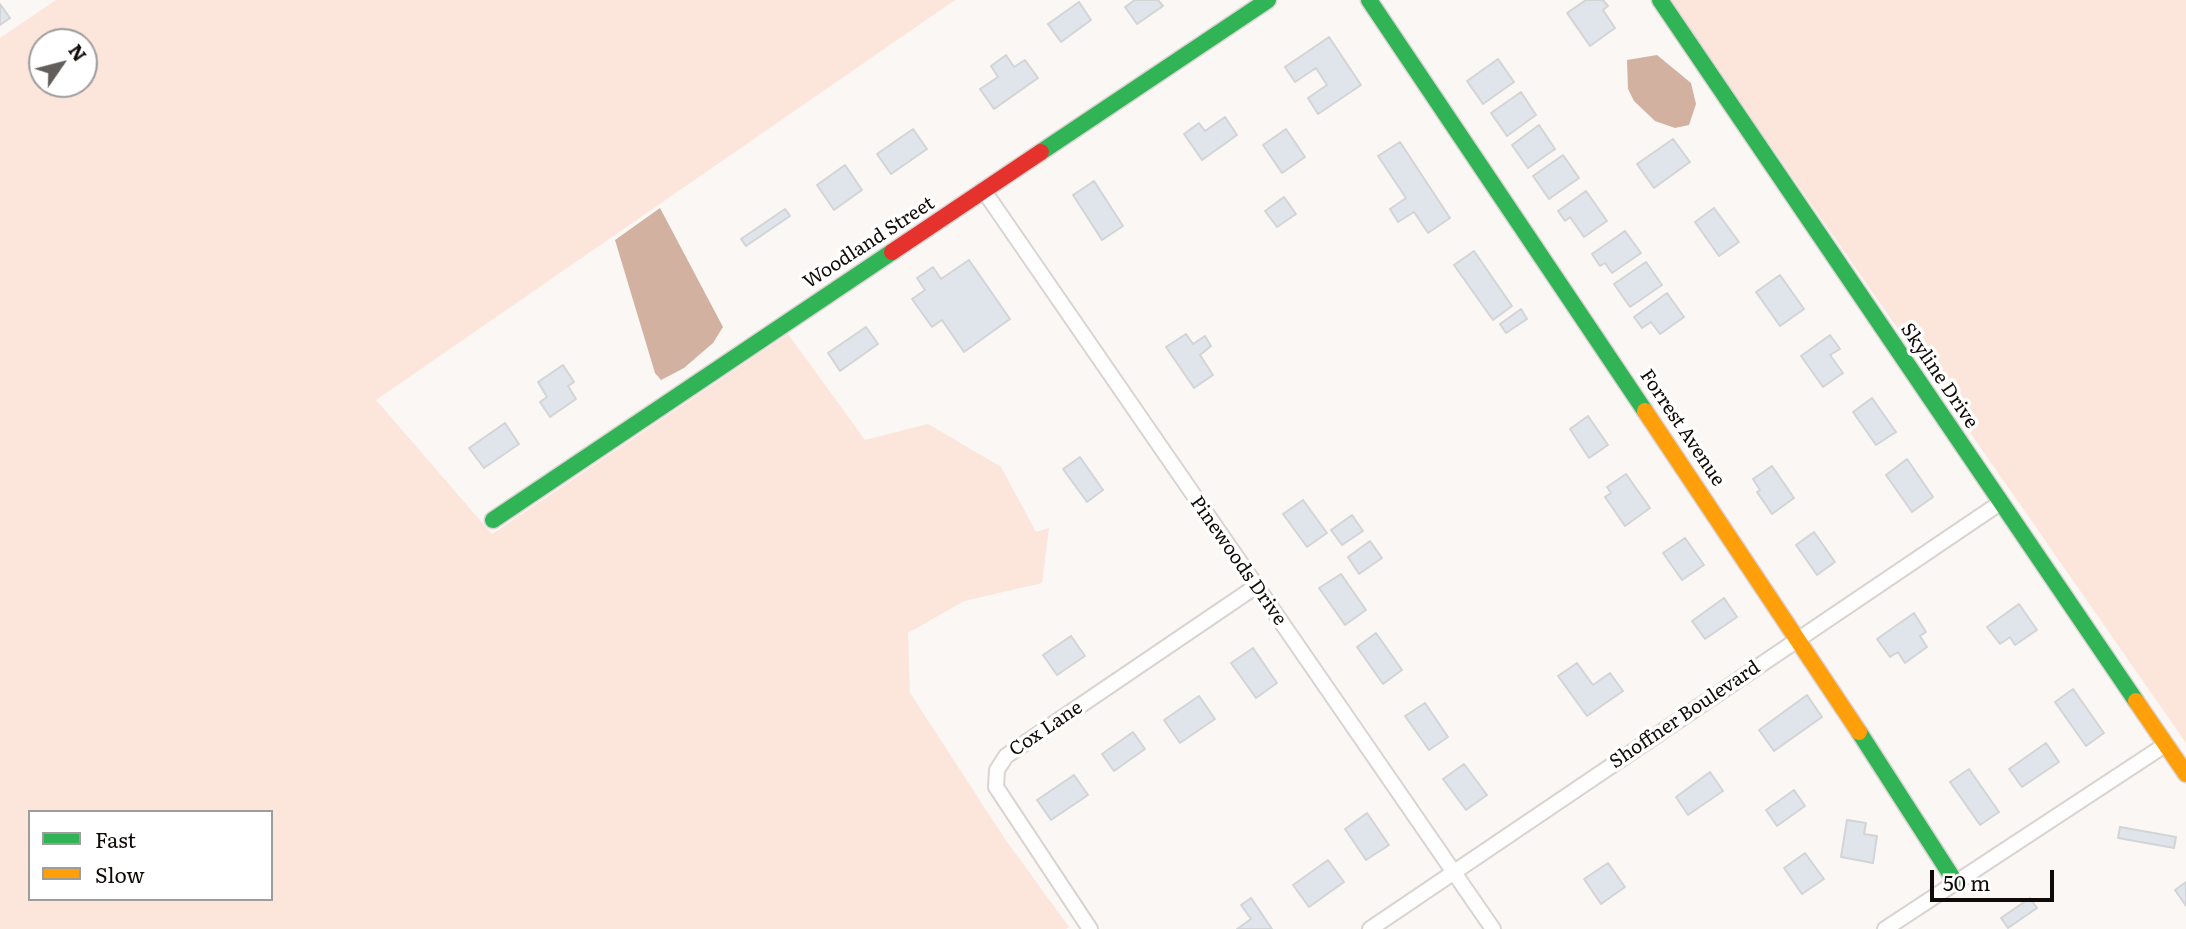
<!DOCTYPE html>
<style>
body{margin:0}
#map{position:relative;width:2186px;height:929px;overflow:hidden;background:#fbf7f5;font-family:Literata,serif}
canvas{display:block}
.legend{position:absolute;left:28px;top:810px;width:245px;height:91px;box-sizing:border-box;background:#fff;border:2px solid #9f9d9c;margin:0;padding:9px 12px;list-style:none;font-size:21px;color:#100b08}
.legend li{display:flex;align-items:center;gap:14px;height:35px}
.legend b{width:35px;border:2px solid #9f9d9c}
.north{position:absolute;left:28px;top:28px;width:70px;height:70px;box-sizing:border-box;background:#fff;border:2px solid #9f9d9c;border-radius:50%;rotate:55deg;font-size:19px;font-weight:700;line-height:28px;text-align:center;color:#100b08}
.north::after{content:'';display:block;margin:auto;width:24px;height:32px;background:#625e5b;clip-path:polygon(50% 0,100% 100%,50% 72%,0 100%)}
.scale{position:absolute;left:1930px;top:870px;width:124px;height:32px;box-sizing:border-box;border:4px solid #100b08;border-top:0;padding-left:9px;font-size:21px;line-height:24px;white-space:nowrap;color:#100b08;-webkit-text-stroke:5px #fff;paint-order:stroke}
</style>
<div id="map">
<canvas width="2186" height="929"></canvas>
<ul class="legend">
<li><b style="height:9px;background:#30b455"></b>Fast</li>
<li><b style="height:9px;background:#ff9f0a"></b>Slow</li>
</ul>
<div class="north">N</div>
<div class="scale">50 m</div>
</div>
<script>
const c = document.querySelector('canvas').getContext('2d');
c.lineJoin = 'round';
function fillPath(path, color) { c.fillStyle = color; c.fill(path, 'evenodd'); }
const toPath = rows => new Path2D(rows.map(r => 'M' + r).join(''));
function stroke(path, color, width, dash) { c.strokeStyle = color; c.lineWidth = width; c.lineCap = dash ? 'butt' : 'round'; c.setLineDash(dash || []); c.stroke(path); }
function label(font, color, halo, rows, align = 'center') {
  c.font = font + ' Literata,serif'; c.lineWidth = 7; c.setLineDash([]); c.textBaseline = 'middle'; c.strokeStyle = halo; c.fillStyle = color; for (const [text, x, y, turn = 0] of rows) {
    c.save(); c.translate(x, y); c.rotate((+turn || 0) * Math.PI / 180); c.textAlign = isNaN(turn) ? turn : align; if (halo) c.strokeText(text, 0, 0); c.fillText(text, 0, 0); c.restore();
  }
}
const green = toPath([
 [56,0,955,0,376,400,492,534,788,334,865,440,928,424,1001,467,1036,532,1049,528,1042,583,964,601,908,633,910,693,1005,839,1069,927,1066,929,0,929,0,38],
 [42,42,84,42,84,84,42,84],
 [30,812,271,812,271,899,30,899],
 [1671,0,2186,0,2186,743,1743,106]
]);
const water = toPath([
 [1657,55,1691,83,1696,104,1689,125,1675,128,1655,121,1634,101,1628,89,1627,60],
 [660,208,723,327,713,343,684,368,661,380,655,373,615,240]
]);
const building = toPath([
 [1135,0,1158,0,1163,6,1137,24,1125,7,1135,0],
 [1586,0,1603,0,1608,6,1603,10,1615,28,1590,46,1567,13,1586,0],
 [1079,2,1091,20,1061,42,1048,24,1079,2],
 [0,4,10,18,0,25,0,4],
 [1329,37,1361,85,1318,114,1308,98,1327,85,1316,68,1295,82,1285,67,1329,37],
 [1006,55,1014,67,1025,60,1038,78,994,109,980,89,998,77,991,66,1006,55],
 [1498,59,1514,82,1483,104,1467,81,1498,59],
 [1521,92,1536,115,1507,136,1491,113,1521,92],
 [1225,117,1237,135,1202,160,1184,134,1199,123,1205,131,1225,117],
 [1539,125,1555,149,1528,168,1512,145,1539,125],
 [913,129,927,149,891,174,877,154,913,129],
 [1286,129,1305,157,1282,173,1263,145,1286,129],
 [1673,139,1690,162,1654,188,1637,164,1673,139],
 [1400,142,1450,218,1428,233,1414,212,1398,222,1390,209,1406,198,1378,156,1400,142],
 [1563,155,1579,178,1549,199,1533,176,1563,155],
 [845,165,862,190,834,210,817,185,845,165],
 [1094,181,1123,226,1102,240,1073,195,1094,181],
 [1586,191,1607,221,1584,237,1570,217,1565,221,1558,211,1586,191],
 [1284,197,1296,214,1277,227,1265,211,1284,197],
 [1714,208,1739,242,1719,256,1695,222,1714,208],
 [785,209,790,216,746,246,741,239,785,209],
 [1625,231,1641,253,1612,273,1605,263,1600,266,1592,254,1625,231],
 [1474,251,1512,306,1493,320,1454,265,1474,251],
 [969,260,1010,319,964,352,942,320,932,327,912,299,925,290,917,278,933,267,941,279,969,260],
 [1646,262,1662,285,1630,307,1614,284,1646,262],
 [1780,275,1804,309,1780,326,1756,292,1780,275],
 [1667,293,1684,317,1660,334,1651,322,1642,328,1634,317,1667,293],
 [1521,309,1527,319,1506,333,1500,324,1521,309],
 [866,327,878,344,840,371,828,353,866,327],
 [1186,334,1193,344,1205,336,1211,346,1200,355,1213,375,1194,388,1166,347,1186,334],
 [1830,335,1840,349,1830,355,1843,373,1823,387,1801,356,1830,335],
 [563,365,574,382,568,386,576,399,550,417,540,402,547,397,538,382,563,365],
 [1872,398,1896,432,1876,445,1853,412,1872,398],
 [1588,416,1608,445,1589,458,1570,429,1588,416],
 [505,423,519,444,484,468,469,448,505,423],
 [1080,457,1103,490,1087,502,1063,469,1080,457],
 [1907,459,1933,497,1912,512,1886,475,1907,459],
 [1772,466,1794,498,1772,514,1757,492,1760,490,1753,479,1772,466],
 [1626,474,1650,508,1625,526,1605,497,1611,493,1607,487,1626,474],
 [1303,500,1327,533,1307,547,1283,514,1303,500],
 [1352,515,1363,531,1342,545,1331,530,1352,515],
 [1814,532,1835,562,1817,575,1796,545,1814,532],
 [1685,538,1704,565,1682,580,1663,553,1685,538],
 [1370,541,1382,558,1359,574,1348,557,1370,541],
 [1341,574,1366,610,1345,625,1319,588,1341,574],
 [1724,598,1737,617,1705,639,1692,621,1724,598],
 [2019,604,2037,630,2015,645,2010,637,2000,644,1987,627,2019,604],
 [1914,613,1926,632,1920,636,1927,647,1905,663,1898,652,1890,657,1877,639,1914,613],
 [1376,633,1402,670,1383,684,1357,647,1376,633],
 [1071,636,1085,656,1057,675,1043,655,1071,636],
 [1253,648,1277,683,1256,698,1231,663,1253,648],
 [1577,663,1593,685,1610,673,1623,691,1587,716,1558,676,1577,663],
 [2073,689,2104,733,2086,746,2055,702,2073,689],
 [1807,695,1822,717,1774,751,1759,730,1807,695],
 [1199,696,1215,719,1180,743,1164,720,1199,696],
 [1425,703,1448,737,1429,750,1405,716,1425,703],
 [1133,732,1145,749,1114,771,1102,754,1133,732],
 [2046,743,2059,762,2022,787,2009,769,2046,743],
 [1464,764,1487,795,1466,810,1443,779,1464,764],
 [1969,769,1999,812,1980,825,1950,782,1969,769],
 [1710,772,1723,791,1688,815,1676,797,1710,772],
 [1074,775,1088,795,1051,820,1037,800,1074,775],
 [1794,790,1805,806,1777,826,1766,810,1794,790],
 [1367,813,1389,845,1366,860,1345,829,1367,813],
 [1847,820,1866,823,1864,834,1877,836,1873,863,1841,857,1847,820],
 [2120,827,2176,837,2174,848,2118,838,2120,827],
 [1805,853,1824,879,1802,894,1784,868,1805,853],
 [1328,860,1344,882,1309,907,1293,885,1328,860],
 [1608,863,1625,887,1601,904,1584,879,1608,863],
 [2186,882,2186,906,2175,890,2186,882],
 [1251,898,1272,929,1237,929,1251,919,1241,905,1251,898],
 [2030,898,2037,908,2008,928,2001,918,2030,898]
]);
const street = toPath([
 [984,191,1493,929],
 [1090,929,996,787,997,770,1006,756,1255,587],
 [1370,929,2000,503],
 [1885,929,2165,745]
]);
const fast = toPath([
 [1369,0,1645,411],
 [1660,0,2136,701],
 [1041,152,1268,0],
 [493,520,892,252],
 [1859,732,1956,883]
]);
const slow = toPath([
 [1645,411,1859,732],
 [2136,701,2186,774]
]);
const jam = toPath([
 [892,252,1041,152]
]);
const streetNames = [
 ["Woodland Street",869,243,-33],
 ["Skyline Drive",1939,376,56],
 ["Forrest Avenue",1682,428,56],
 ["Pinewoods Drive",1238,561,55],
 ["Shoffner Boulevard",1685,715,-34],
 ["Cox Lane",1046,729,-34]
];
fillPath(green, '#fce5db');
fillPath(water, '#d3b1a1');
fillPath(building, '#dfe5eb');
stroke(building, '#d3d4d5', 2);
stroke(street, '#d9d4d2', 18);
stroke(fast, '#d9d4d2', 19);
stroke(slow, '#d9d4d2', 19);
stroke(jam, '#d9d4d2', 19);
stroke(street, '#fefefe', 14);
stroke(fast, '#30b455', 16);
stroke(slow, '#ff9f0a', 16);
stroke(jam, '#e5322d', 16);
label('19px', '#100b08', '#fff', streetNames);
</script>
